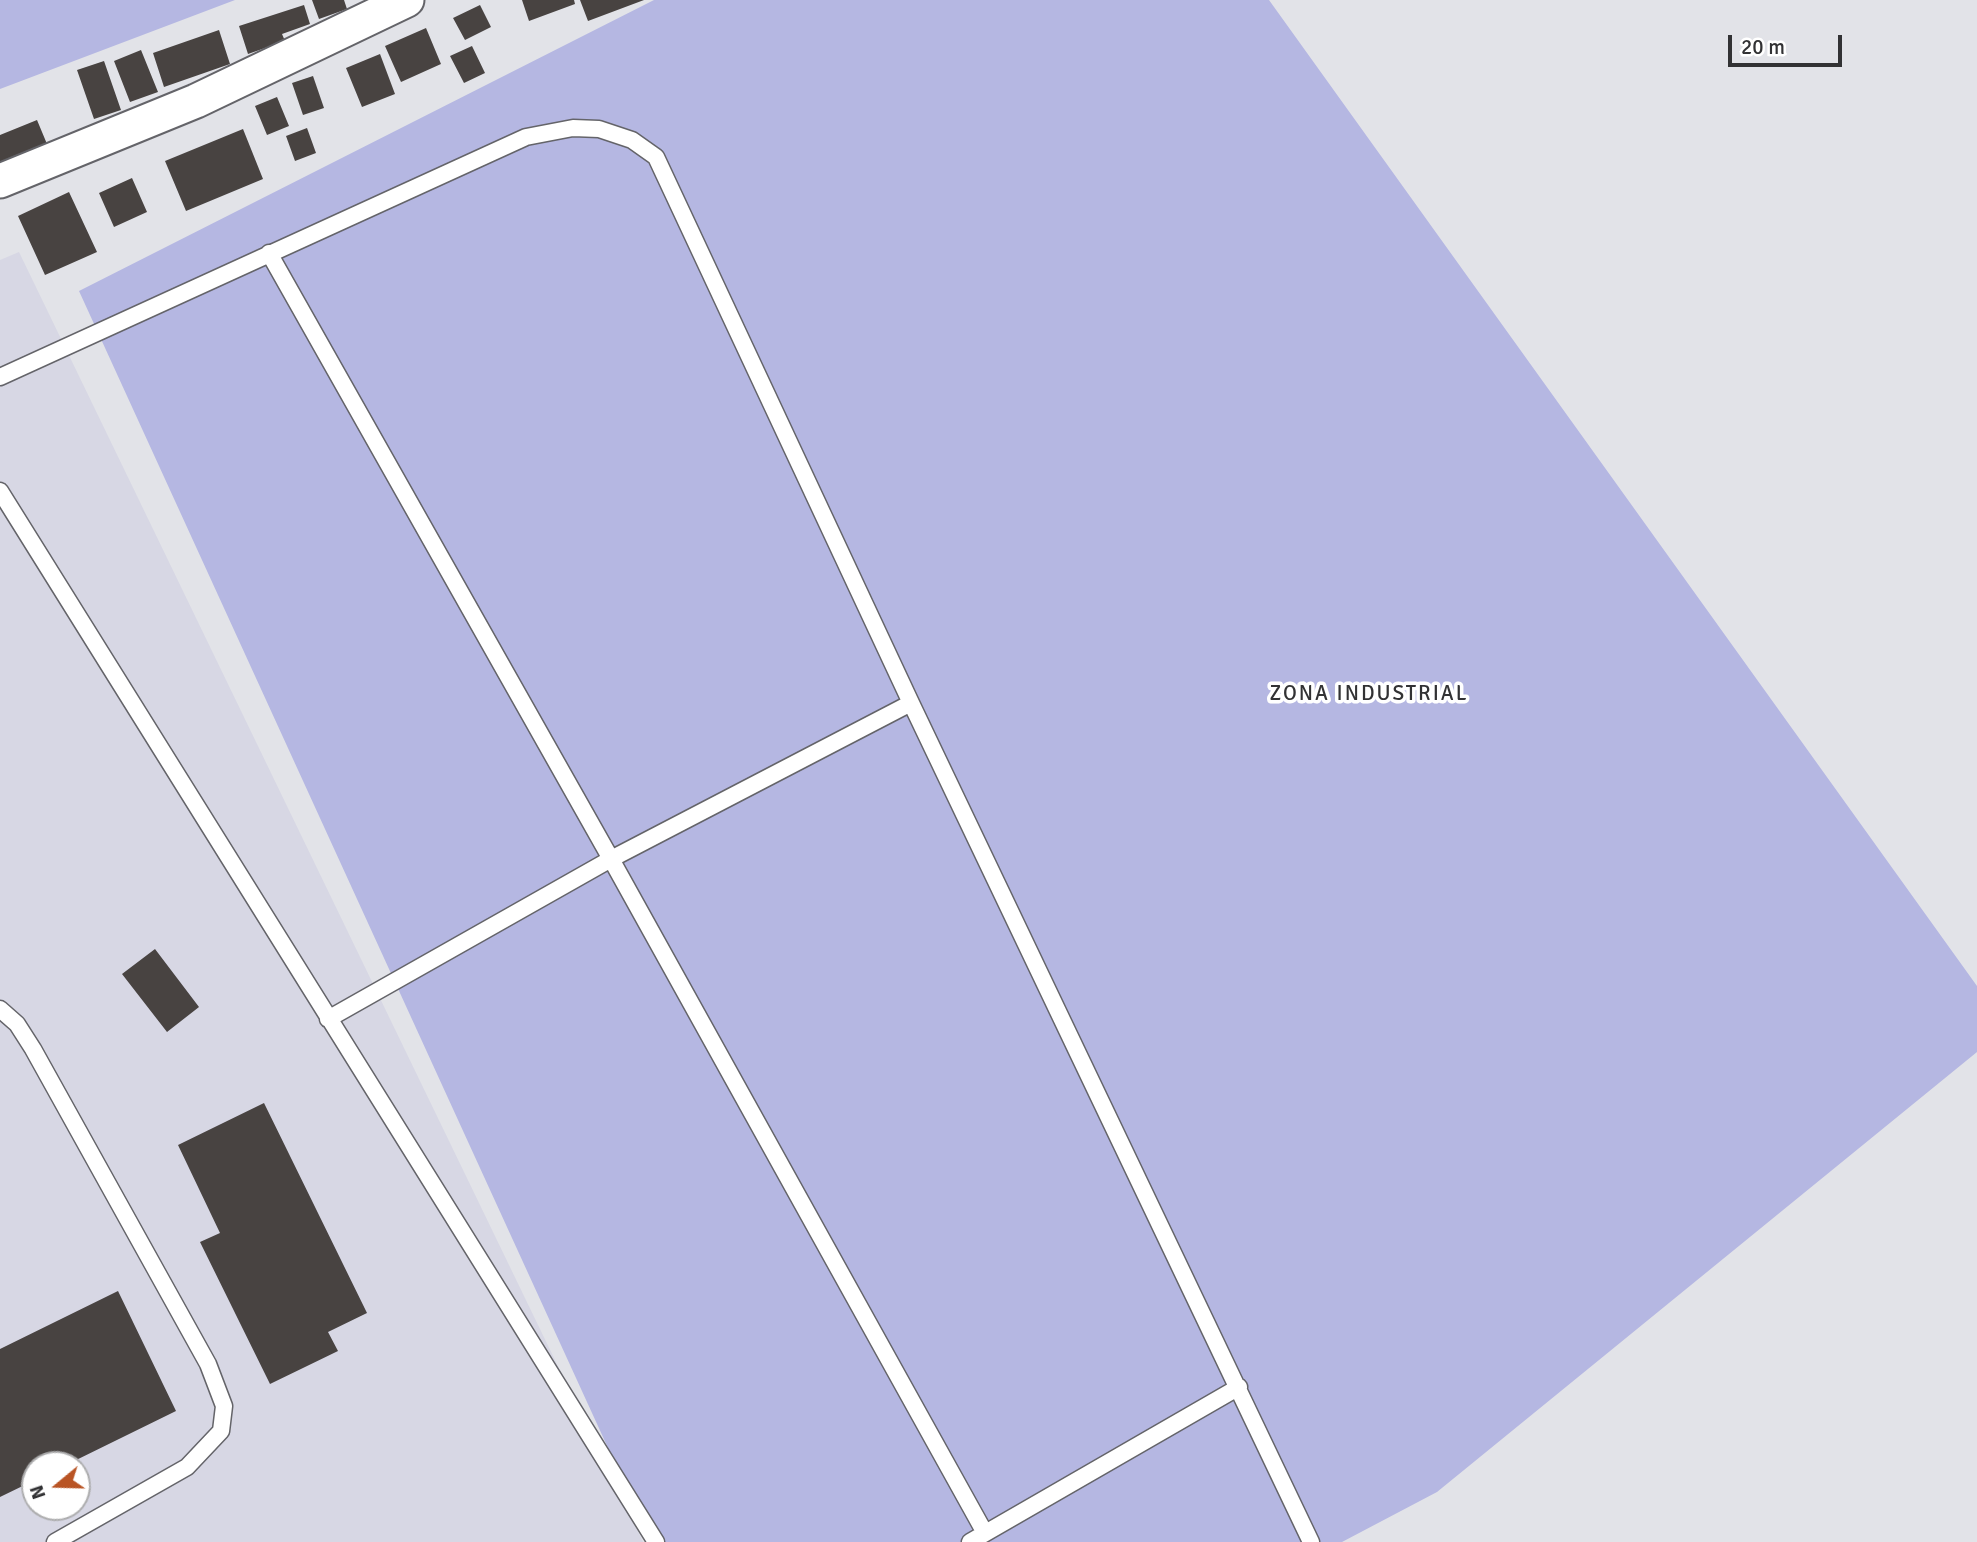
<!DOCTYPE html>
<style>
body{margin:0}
#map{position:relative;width:1977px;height:1542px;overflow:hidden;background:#e2e3e8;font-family:Signika,sans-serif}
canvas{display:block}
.north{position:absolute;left:21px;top:1451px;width:70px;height:70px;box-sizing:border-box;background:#fff;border:2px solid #adadae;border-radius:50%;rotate:251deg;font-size:19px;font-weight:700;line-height:28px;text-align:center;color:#323234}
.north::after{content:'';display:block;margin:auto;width:24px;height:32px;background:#b95424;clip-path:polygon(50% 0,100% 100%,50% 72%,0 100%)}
.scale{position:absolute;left:1728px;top:35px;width:114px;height:32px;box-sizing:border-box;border:4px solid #323234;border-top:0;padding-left:9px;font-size:21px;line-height:24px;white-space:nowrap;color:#323234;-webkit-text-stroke:5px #fff;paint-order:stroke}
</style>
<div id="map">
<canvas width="1977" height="1542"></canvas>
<div class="north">N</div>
<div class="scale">20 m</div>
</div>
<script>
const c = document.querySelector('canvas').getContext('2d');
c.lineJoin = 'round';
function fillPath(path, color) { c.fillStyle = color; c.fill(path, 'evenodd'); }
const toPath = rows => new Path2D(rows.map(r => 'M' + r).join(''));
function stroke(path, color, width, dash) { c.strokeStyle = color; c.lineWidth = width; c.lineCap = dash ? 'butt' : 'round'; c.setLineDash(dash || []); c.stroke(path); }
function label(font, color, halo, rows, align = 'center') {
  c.font = font + ' Signika,sans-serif'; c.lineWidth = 7; c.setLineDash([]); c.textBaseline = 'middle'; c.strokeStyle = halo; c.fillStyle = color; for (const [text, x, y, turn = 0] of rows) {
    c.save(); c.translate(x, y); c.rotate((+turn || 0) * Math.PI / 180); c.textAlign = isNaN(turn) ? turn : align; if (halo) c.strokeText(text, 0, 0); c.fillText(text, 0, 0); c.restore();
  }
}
const built = toPath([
 [19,252,643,1542,0,1542,0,260],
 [35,1465,77,1465,77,1507,35,1507]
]);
const green = toPath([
 [0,0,235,0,0,89],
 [654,0,1269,0,1977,986,1977,1052,1437,1492,1342,1542,651,1542,79,291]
]);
const building = toPath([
 [312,0,344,0,347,9,319,19],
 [522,0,574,0,575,4,529,21],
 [580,0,644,0,588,21],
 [304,5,310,24,282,34,285,41,248,54,239,26],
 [480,5,491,27,465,40,453,18],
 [426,28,441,64,401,82,385,46],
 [219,30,230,64,164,87,153,53],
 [472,46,485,73,464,83,450,56],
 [141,50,158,92,130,102,114,61],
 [380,54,395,94,362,107,346,68],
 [104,61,121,110,94,119,77,70],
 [313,76,324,108,303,115,292,83],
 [277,97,289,126,267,135,255,106],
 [37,120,47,144,0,162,0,135],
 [307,128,316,153,295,161,286,136],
 [243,129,263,179,186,211,165,161],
 [132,178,147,212,114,227,99,193],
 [69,192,97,252,45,275,18,216],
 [155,949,199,1007,167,1032,122,974],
 [264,1103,367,1313,328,1332,338,1351,270,1384,200,1242,220,1233,178,1145],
 [118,1291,176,1411,66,1465,35,1465,35,1480,0,1497,0,1349]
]);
const lane = toPath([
 [269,253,611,859,985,1533],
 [0,377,526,137,573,128,599,129,632,140,656,157,911,703,1311,1542],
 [0,491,656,1542],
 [0,1009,17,1024,33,1049,208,1364,224,1406,221,1431,187,1467,55,1542],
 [328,1019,611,859,911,703],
 [970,1542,1239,1387]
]);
const street = toPath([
 [0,181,196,101,407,0]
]);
const neighbourhoodNames = [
 ["ZONA INDUSTRIAL",1369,694]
];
fillPath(built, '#d7d7e4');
fillPath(green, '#b5b7e2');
fillPath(building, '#484341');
stroke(lane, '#646469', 19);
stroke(street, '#646469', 37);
stroke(lane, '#fff', 16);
stroke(street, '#fff', 33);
c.letterSpacing = '2px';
label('21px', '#323234', '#fff', neighbourhoodNames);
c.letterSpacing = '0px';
</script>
